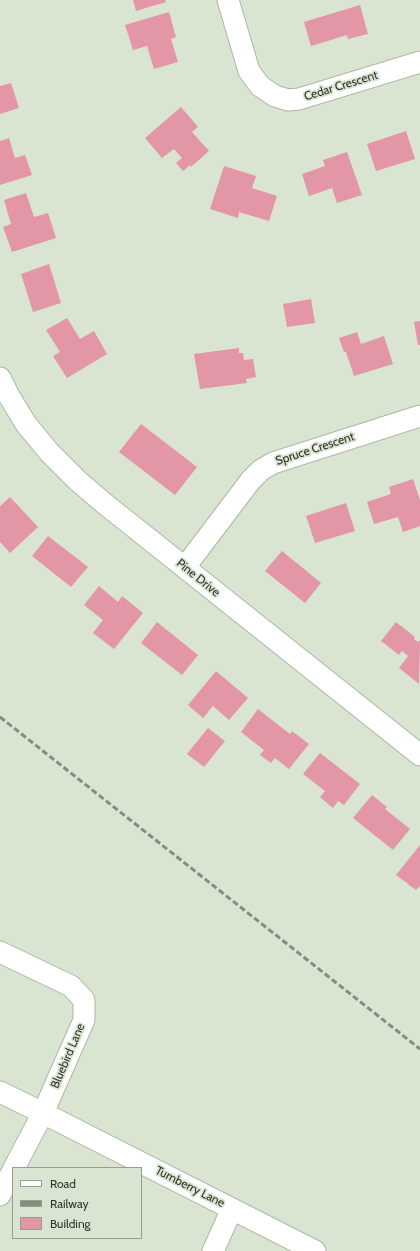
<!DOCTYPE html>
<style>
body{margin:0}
#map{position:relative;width:420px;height:1251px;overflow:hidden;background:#d9e4d1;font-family:Cabin,sans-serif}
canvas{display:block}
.legend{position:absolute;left:12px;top:1167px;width:130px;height:72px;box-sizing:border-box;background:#d9e4d1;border:1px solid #969e90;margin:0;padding:5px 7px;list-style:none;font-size:12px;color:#31352e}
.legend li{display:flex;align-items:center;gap:8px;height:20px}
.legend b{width:20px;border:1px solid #969e90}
</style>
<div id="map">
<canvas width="420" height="1251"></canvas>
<ul class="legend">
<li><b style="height:5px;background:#fff"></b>Road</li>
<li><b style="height:5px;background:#858d80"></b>Railway</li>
<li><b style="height:11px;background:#e396a6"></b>Building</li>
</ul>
</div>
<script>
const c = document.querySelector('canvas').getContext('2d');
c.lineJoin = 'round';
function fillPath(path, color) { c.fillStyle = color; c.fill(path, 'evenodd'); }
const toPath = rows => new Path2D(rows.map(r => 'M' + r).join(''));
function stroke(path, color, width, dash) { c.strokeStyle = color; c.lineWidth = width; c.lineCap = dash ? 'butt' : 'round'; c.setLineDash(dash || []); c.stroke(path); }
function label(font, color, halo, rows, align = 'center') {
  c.font = font + ' Cabin,sans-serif'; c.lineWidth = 3.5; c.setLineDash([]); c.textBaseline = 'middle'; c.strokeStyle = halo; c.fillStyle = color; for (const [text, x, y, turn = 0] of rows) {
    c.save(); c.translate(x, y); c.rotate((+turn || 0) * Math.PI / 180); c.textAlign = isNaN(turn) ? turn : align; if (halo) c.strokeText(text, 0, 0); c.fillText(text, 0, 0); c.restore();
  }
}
const building = toPath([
 [133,0,165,0,166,2,136,11],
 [360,5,368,34,348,39,347,35,311,46,304,22],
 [169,12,176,37,171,39,178,62,154,69,147,46,133,50,125,25],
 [11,83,19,108,0,114,0,86],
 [181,107,198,127,192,132,209,151,191,167,190,165,183,171,176,163,182,158,174,149,162,158,145,138],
 [406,131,415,159,376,171,367,144],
 [9,138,15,158,25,155,32,175,0,185,0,141],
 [347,152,362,195,337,203,332,188,309,196,302,174,325,166,323,160],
 [224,166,256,176,252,188,277,196,269,221,239,212,238,218,210,209],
 [26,193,34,217,48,213,56,238,12,252,3,227,11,224,4,200],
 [49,264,61,303,33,312,21,274],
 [311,299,315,323,287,327,283,304],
 [67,318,80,339,94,331,107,354,67,378,53,356,60,352,46,330],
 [420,321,420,345,418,345,414,322],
 [357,332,361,344,384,336,393,364,354,376,346,352,344,352,339,338],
 [239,348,239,353,243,353,244,360,253,359,256,377,246,379,247,383,200,389,194,354],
 [141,424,197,467,175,495,119,452],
 [413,479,420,500,420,526,403,532,398,517,374,524,367,502,391,494,389,487],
 [10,497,38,527,10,553,0,542,0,506],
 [346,503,355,531,315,543,306,516],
 [48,536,88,567,71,587,32,556],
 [282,551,321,583,305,603,265,571],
 [99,586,118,602,122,596,143,613,114,649,93,633,103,620,84,605],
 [157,622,198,655,182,675,141,643],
 [396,622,415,637,414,639,418,642,420,640,419,684,399,668,408,656,402,651,399,655,381,641],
 [216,671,248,698,229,720,213,706,203,718,188,705],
 [258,709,290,734,292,731,309,744,289,769,275,758,271,763,260,755,264,750,241,732],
 [208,728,225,741,204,767,187,754],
 [320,753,360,784,344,805,338,801,333,808,320,797,325,791,303,774],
 [372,795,387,807,385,809,410,829,393,850,353,818],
 [420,845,420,886,416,890,396,875]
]);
const street = toPath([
 [228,0,249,71,260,86,275,96,288,100,299,99,420,62],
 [0,378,9,396,26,424,49,452,78,481,105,504,420,755],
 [185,567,251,480,261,470,273,463,420,416],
 [0,952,71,986,84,1000,84,1020,43,1113,14,1168],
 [0,1092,43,1113,315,1251],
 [0,1195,13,1170],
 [213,1251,232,1209]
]);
const rail = toPath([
 [0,717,420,1049]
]);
const streetNames = [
 ["Cedar Crescent",341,86,-17],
 ["Spruce Crescent",315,449,-18],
 ["Pine Drive",198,578,39],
 ["Bluebird Lane",68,1056,-67],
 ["Turnberry Lane",190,1187,27]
];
fillPath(building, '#e396a6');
stroke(street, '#acb7a4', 23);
stroke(street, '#fff', 21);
stroke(rail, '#858d80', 3, [6, 3]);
label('12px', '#31352e', '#d9e4d1', streetNames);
</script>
